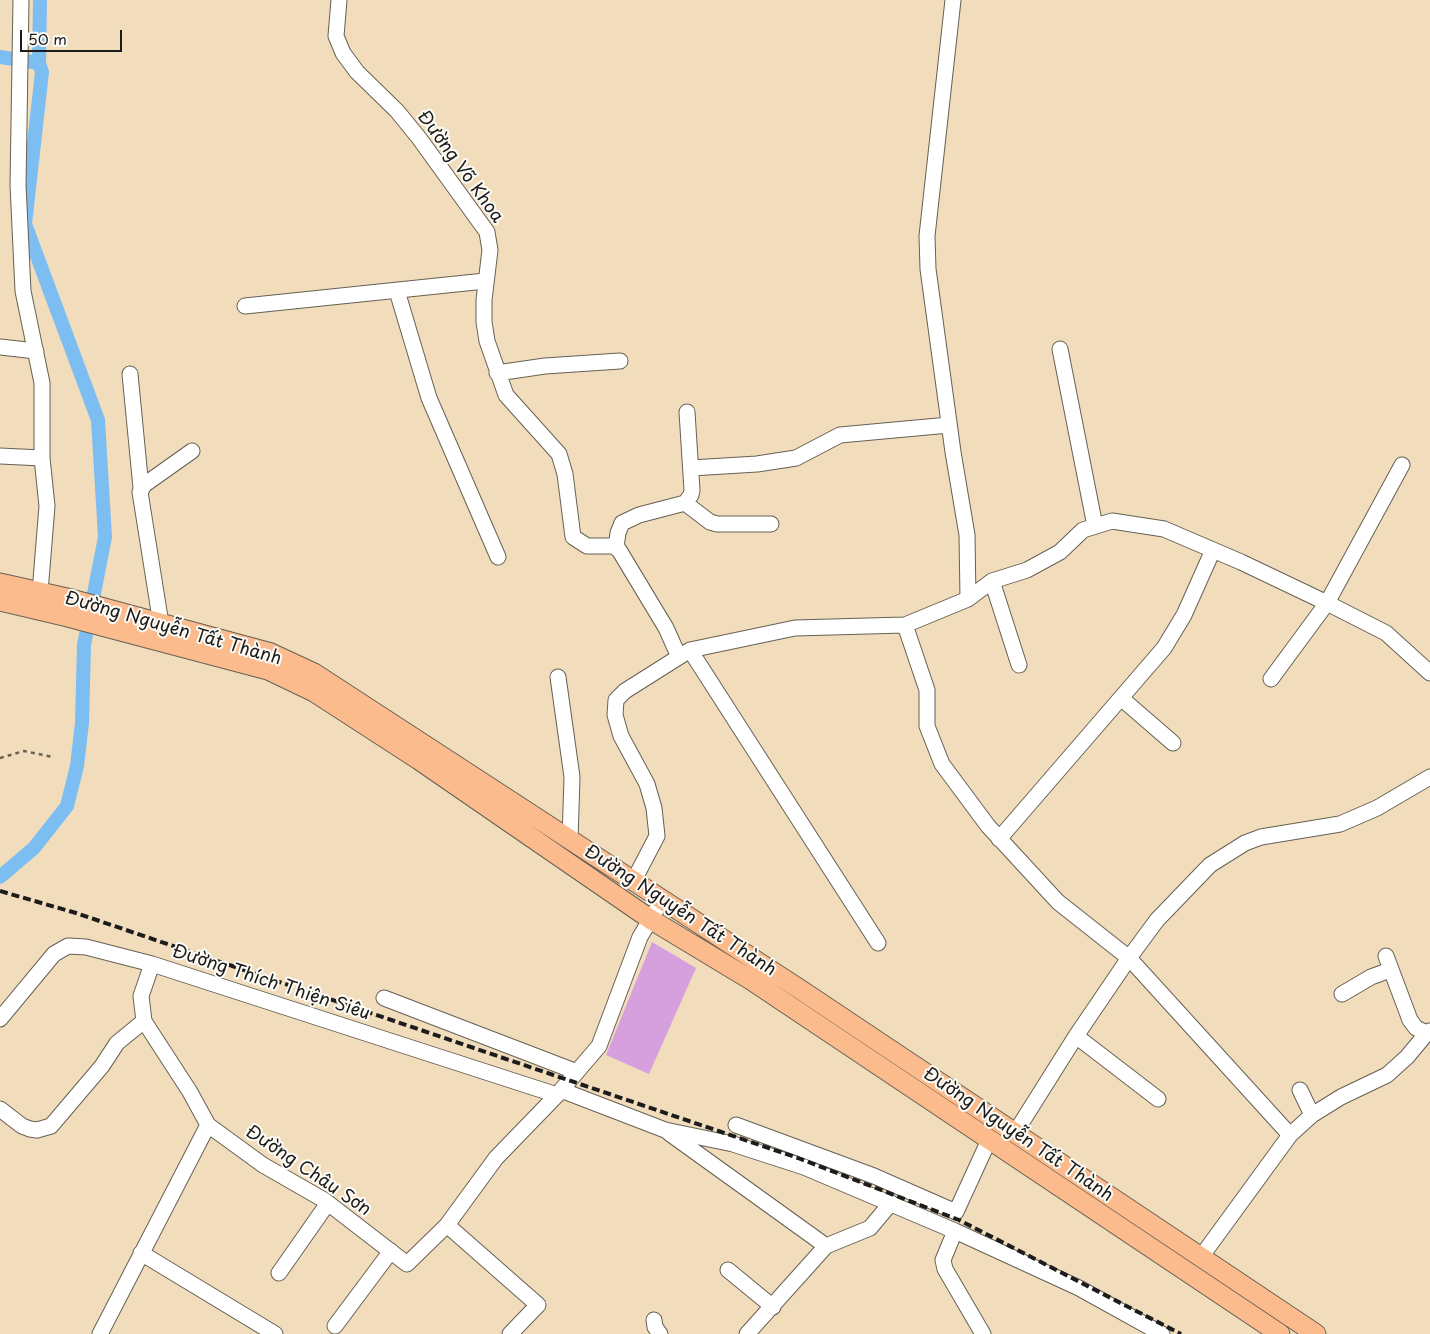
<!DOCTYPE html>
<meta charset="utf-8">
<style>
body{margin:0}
#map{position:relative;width:1430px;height:1334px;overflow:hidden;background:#f1ddbc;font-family:"Playpen Sans",sans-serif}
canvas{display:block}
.scale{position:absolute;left:20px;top:30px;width:102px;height:22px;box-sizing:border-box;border:2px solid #1c1c1c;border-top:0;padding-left:6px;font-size:15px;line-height:18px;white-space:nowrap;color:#1c1c1c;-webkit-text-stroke:4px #fdfcf7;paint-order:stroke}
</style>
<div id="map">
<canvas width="1430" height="1334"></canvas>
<div class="scale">50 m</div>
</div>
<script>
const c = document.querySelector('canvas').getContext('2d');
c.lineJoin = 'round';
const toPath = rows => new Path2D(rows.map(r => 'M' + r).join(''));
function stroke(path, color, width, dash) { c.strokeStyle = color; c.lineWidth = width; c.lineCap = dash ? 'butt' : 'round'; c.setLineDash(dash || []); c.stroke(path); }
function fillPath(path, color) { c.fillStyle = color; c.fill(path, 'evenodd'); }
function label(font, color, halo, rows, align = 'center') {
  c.font = font + ' "Playpen Sans",sans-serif'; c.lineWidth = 4; c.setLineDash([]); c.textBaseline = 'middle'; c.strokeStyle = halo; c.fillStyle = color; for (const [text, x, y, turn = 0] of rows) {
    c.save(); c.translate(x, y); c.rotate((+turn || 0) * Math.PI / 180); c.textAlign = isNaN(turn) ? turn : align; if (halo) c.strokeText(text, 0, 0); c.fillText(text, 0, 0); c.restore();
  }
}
const canal = toPath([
 [0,57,39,63],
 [0,877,34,848,67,806,77,766,82,723,84,645,105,537,98,420,25,224,42,72,39,63,40,0]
]);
const building = toPath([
 [652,942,696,968,649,1074,606,1055]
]);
const path = toPath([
 [0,758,24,751,53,757]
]);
const minor = toPath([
 [21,0,18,185,23,291,42,383,42,458,47,506,40,592],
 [339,0,336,36,343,53,357,72,397,111,419,138,487,232,490,250,484,300,484,322,487,341,506,395,559,454,565,474,573,537,587,546,613,546,619,550,666,628,679,657],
 [953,0,927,236,928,269,953,452,967,535,968,599],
 [397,291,429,398,498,557],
 [245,306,485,281],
 [0,347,36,351],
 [1060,349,1095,526],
 [497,373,545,366,620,361],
 [130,374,141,488],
 [0,456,42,458],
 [691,468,757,464,796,458,840,435,949,425],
 [685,503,710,522,717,524,771,524],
 [616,547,618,533,622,523,639,515,685,503,691,495,692,490,687,412],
 [992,581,1019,665],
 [161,624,140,492,144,485,192,451],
 [905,625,927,690,927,726,942,764,988,826,1058,902,1129,958,1290,1135],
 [690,650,878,943],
 [558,677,572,777,570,840],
 [1271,679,1327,603,1402,465],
 [1121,698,1173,743],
 [999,839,1164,648,1184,615,1213,550],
 [633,882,657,836,654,808,647,784,621,736,615,715,616,700,625,691,690,650,795,628,905,625,968,599,992,581,1027,570,1060,552,1083,530,1112,521,1164,529,1241,562,1327,603,1386,633,1430,673],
 [1386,956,1410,1020,1416,1028,1427,1033,1430,1031],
 [152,964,141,996,144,1021,190,1092,208,1125],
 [1342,994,1371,977,1390,970],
 [384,998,577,1072],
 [0,1019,54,954,68,946,86,947,152,964,557,1095],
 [1076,1036,1158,1099],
 [561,1090,665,1130,733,1144,804,1167,955,1231,1079,1288,1162,1334],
 [1300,1090,1312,1115],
 [0,1109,22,1126,30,1129,37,1130,51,1126,102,1066,117,1043,144,1021],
 [736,1125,874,1176,956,1212,989,1140],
 [669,1133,826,1246],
 [1015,1133,1076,1036,1129,958,1157,920,1210,865,1245,843,1261,837,1340,824,1377,808,1430,777],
 [447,1225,538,1305,510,1334],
 [955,1231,943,1260,945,1269,983,1334],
 [141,1253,275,1334],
 [1201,1257,1290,1135,1312,1115,1341,1097,1387,1075,1407,1057,1427,1033],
 [728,1270,773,1307],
 [279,1273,328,1203],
 [654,1320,655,1327,660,1334],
 [335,1326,391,1251],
 [100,1334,208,1125,263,1165,324,1200,407,1264,447,1225,496,1158,557,1095,599,1046,640,937,662,900],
 [747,1334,826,1246,870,1228,891,1203]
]);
const major = toPath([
 [0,583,67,598,271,653,314,673,801,990,1316,1334],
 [0,601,68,617,268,670,314,692,419,760,650,919,751,980,1280,1334]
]);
const rail = toPath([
 [0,891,76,913,798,1158,959,1220,1181,1334]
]);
const streetNames = [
 ["Đường Võ Khoa",460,167,54],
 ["Đường Nguyễn Tất Thành",173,629,16],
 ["Đường Nguyễn Tất Thành",680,911,33],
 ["Đường Thích Thiện Siêu",271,983,18],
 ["Đường Nguyễn Tất Thành",1018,1135,34],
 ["Đường Châu Sơn",308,1171,34]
];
stroke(canal, '#7dbef2', 14);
fillPath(building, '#d6a0de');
stroke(minor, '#676054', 17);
stroke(major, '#676054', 21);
stroke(path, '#676054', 2.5, [4, 4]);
stroke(minor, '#fff', 15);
stroke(major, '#fbbb8c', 19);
stroke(rail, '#1c1c1c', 4, [8, 4]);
label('18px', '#1c1c1c', '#fdfcf7', streetNames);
</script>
